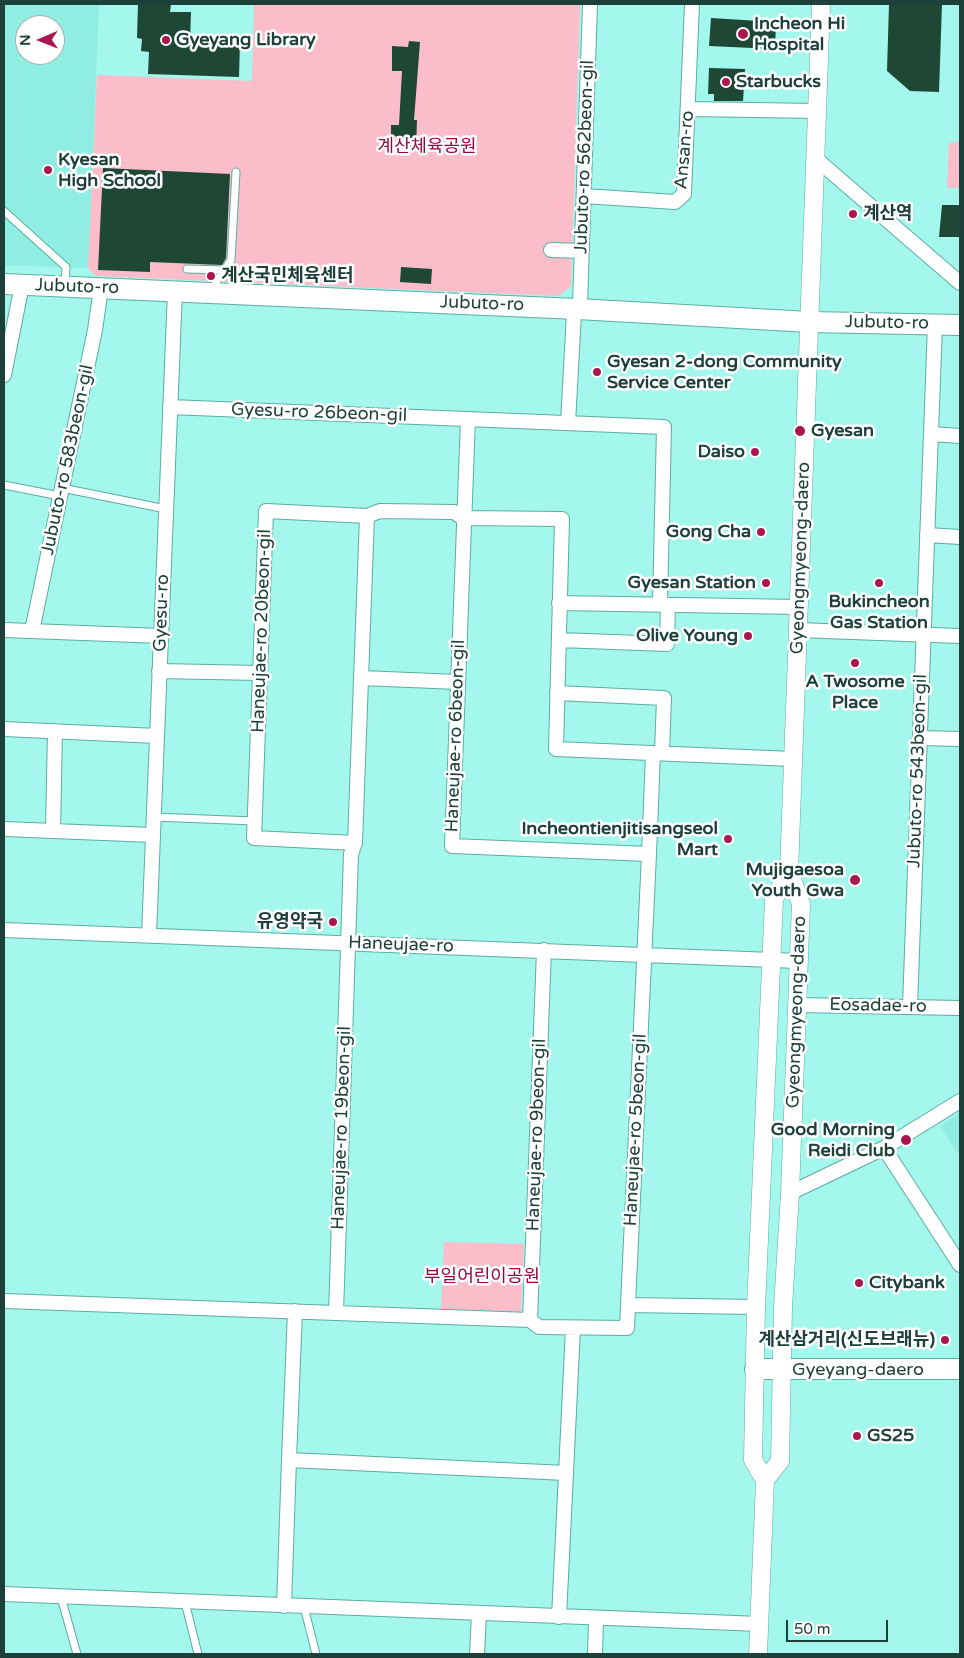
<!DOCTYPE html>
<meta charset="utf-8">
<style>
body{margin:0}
#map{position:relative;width:964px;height:1658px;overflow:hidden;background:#a4f7ec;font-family:"Varela Round",sans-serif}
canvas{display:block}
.frame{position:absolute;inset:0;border:5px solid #1d403b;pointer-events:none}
.north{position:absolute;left:15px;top:15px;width:50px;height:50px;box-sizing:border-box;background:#fff;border:1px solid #a5b3b1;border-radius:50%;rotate:269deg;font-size:14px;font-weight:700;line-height:20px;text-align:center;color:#1d403b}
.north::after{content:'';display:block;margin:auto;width:18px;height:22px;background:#a91750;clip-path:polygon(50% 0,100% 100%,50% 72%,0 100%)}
.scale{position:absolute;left:786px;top:1620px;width:102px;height:22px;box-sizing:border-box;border:2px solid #1d403b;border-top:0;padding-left:6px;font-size:15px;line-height:18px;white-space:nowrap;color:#1d403b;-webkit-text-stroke:4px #fff;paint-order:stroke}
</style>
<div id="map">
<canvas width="964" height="1658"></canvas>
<div class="frame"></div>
<div class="north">N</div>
<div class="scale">50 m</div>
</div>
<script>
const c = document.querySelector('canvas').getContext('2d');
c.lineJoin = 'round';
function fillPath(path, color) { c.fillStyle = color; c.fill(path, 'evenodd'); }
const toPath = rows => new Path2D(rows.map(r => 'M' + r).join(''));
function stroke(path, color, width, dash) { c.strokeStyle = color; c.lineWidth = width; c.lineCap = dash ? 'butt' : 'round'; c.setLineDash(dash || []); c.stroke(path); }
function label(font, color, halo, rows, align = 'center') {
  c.font = font + ' "Varela Round","Noto Sans KR",sans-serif'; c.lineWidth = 5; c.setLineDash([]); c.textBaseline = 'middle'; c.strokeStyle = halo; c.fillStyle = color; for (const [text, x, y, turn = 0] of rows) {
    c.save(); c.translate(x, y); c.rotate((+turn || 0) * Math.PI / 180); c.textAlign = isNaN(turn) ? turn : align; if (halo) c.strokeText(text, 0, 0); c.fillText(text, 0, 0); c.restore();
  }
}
const built = toPath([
 [4,4,99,4,88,268,4,265],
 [25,25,55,25,55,55,25,55],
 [960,1113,960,1156,940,1126]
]);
const green = toPath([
 [254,4,580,4,571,286,559,296,96,276,88,268,97,75,252,81],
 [960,141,960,188,947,188,949,143],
 [444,1242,524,1244,521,1312,441,1309]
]);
const building = toPath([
 [138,4,171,4,170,12,191,12,190,41,240,42,239,77,148,74,149,52,141,51,142,39,137,38],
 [889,4,942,4,939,92,910,91,887,71],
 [711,18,776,22,775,49,709,46],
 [409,41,420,42,414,120,417,120,416,150,405,149,405,137,391,136,391,125,399,125,402,71,392,71,392,46,408,47],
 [709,68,745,69,743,101,714,101,714,94,708,94],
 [103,168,230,174,226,258,222,265,150,262,150,272,98,270],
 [942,205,960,205,960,237,939,237],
 [401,267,432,269,431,284,400,282]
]);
const service = toPath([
 [4,211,66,267,65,286],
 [187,269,226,270],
 [211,290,231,260,236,172],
 [4,485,60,496],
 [62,488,166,509],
 [153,817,255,821],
 [61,1597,77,1654],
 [185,1602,198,1654],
 [304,1607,316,1654]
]);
const minor = toPath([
 [688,109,817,111],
 [815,158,960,283],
 [584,196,675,202,684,194,692,4],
 [551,250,582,251],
 [4,375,22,285],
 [170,407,664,427,660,605],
 [468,419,452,846,649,854,628,1305],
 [568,423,574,313,580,304,590,4],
 [931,434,960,436],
 [367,516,380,511,454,512,463,518,562,519,556,749,793,759],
 [927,535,960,537],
 [559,603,799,607],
 [4,630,161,636],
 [798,630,960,636],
 [32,631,95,330,101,288],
 [559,640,667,644,668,605],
 [159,671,260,673],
 [361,678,458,682],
 [557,693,664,698,662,753],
 [4,729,157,736],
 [920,738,960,739],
 [4,829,153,835],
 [53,831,55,731],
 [649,854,653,753],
 [4,930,798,961],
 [149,935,175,291],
 [796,1005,960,1008],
 [910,1006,935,324],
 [884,1148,960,1265],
 [790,1193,884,1148,960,1101],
 [4,1301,530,1320,539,1327,627,1328,628,1305,756,1307],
 [336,1313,351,854,355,843,367,516,266,511,254,838,355,843],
 [530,1320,544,950],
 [289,1460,295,1311],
 [566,1473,573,1328],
 [4,1594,760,1624],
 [284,1606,289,1460,566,1473,559,1617],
 [477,1654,479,1614],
 [595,1654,596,1619]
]);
const tertiary = toPath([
 [765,1480,780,1461,783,1307,790,1193,801,904,789,871,821,4],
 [758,1654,765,1480,753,1460,756,1307,774,899,789,871]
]);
const secondary = toPath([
 [4,284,577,309,810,322,960,325],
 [755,1369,960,1369]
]);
const markers = [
 [743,34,6,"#a91750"],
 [166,40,5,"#a91750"],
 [726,82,5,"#a91750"],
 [48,170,5,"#a91750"],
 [853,214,5,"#a91750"],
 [211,276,5,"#a91750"],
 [597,372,5,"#a91750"],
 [800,431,6,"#a91750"],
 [755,452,5,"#a91750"],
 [761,532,5,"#a91750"],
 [766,583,5,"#a91750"],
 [879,583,5,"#a91750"],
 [748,636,5,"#a91750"],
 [855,663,5,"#a91750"],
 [728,839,5,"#a91750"],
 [855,880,6,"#a91750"],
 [333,922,5,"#a91750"],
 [906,1140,6,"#a91750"],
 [859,1283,5,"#a91750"],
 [945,1340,5,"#a91750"],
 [857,1436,5,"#a91750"]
];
const poiNames = [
 ["Incheon Hi",754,24],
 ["Hospital",754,45],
 ["Gyeyang Library",176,40],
 ["Starbucks",736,82],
 ["Kyesan",58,160],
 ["High School",58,181],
 ["계산역",863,214],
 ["계산국민체육센터",221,276],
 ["Gyesan 2-dong Community",607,362],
 ["Service Center",607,383],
 ["Gyesan",811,431],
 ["Daiso",745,452,"right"],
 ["Gong Cha",751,532,"right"],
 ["Gyesan Station",756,583,"right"],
 ["Bukincheon",879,602,"center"],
 ["Gas Station",879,623,"center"],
 ["Olive Young",738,636,"right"],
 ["A Twosome",855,682,"center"],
 ["Place",855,703,"center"],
 ["Incheontienjitisangseol",718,829,"right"],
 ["Mart",718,850,"right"],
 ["Mujigaesoa",844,870,"right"],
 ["Youth Gwa",844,891,"right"],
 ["유영약국",323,922,"right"],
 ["Good Morning",895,1130,"right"],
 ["Reidi Club",895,1151,"right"],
 ["Citybank",869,1283],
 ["계산삼거리(신도브래뉴)",935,1340,"right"],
 ["GS25",867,1436]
];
const parkNames = [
 ["계산체육공원",427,147],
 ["부일어린이공원",482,1277]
];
const streetNames = [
 ["Ansan-ro",685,150,-85],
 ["Jubuto-ro 562beon-gil",585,157,-88],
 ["Jubuto-ro",77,287,2],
 ["Jubuto-ro",482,304,2],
 ["Jubuto-ro",887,323,1],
 ["Gyesu-ro 26beon-gil",319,413,2],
 ["Jubuto-ro 583beon-gil",68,460,-78],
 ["Gyeongmyeong-daero",801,558,-88],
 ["Gyesu-ro",162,613,-88],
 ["Haneujae-ro 20beon-gil",262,631,-88],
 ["Haneujae-ro 6beon-gil",456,736,-88],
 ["Jubuto-ro 543beon-gil",918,771,-88],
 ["Haneujae-ro",401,945,2],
 ["Eosadae-ro",878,1006,1],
 ["Gyeongmyeong-daero",797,1012,-88],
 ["Haneujae-ro 19beon-gil",342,1128,-88],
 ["Haneujae-ro 5beon-gil",636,1130,-87],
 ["Haneujae-ro 9beon-gil",537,1135,-88],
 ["Gyeyang-daero",858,1370]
];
fillPath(built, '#8fede1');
fillPath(green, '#fcbdca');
fillPath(building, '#1e4736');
stroke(service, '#5bada3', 9);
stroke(minor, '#5bada3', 16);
stroke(tertiary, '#5bada3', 19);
stroke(secondary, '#5bada3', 22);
stroke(service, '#fff', 7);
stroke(minor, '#fff', 14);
stroke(tertiary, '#fff', 18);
stroke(secondary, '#fff', 20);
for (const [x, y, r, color] of markers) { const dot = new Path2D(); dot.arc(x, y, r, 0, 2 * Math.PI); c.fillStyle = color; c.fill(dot); stroke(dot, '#fff', 2); }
label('bold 18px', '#1d403b', '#fff', poiNames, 'left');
label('18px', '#920943', '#fff', parkNames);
label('18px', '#1d403b', '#fff', streetNames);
</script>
